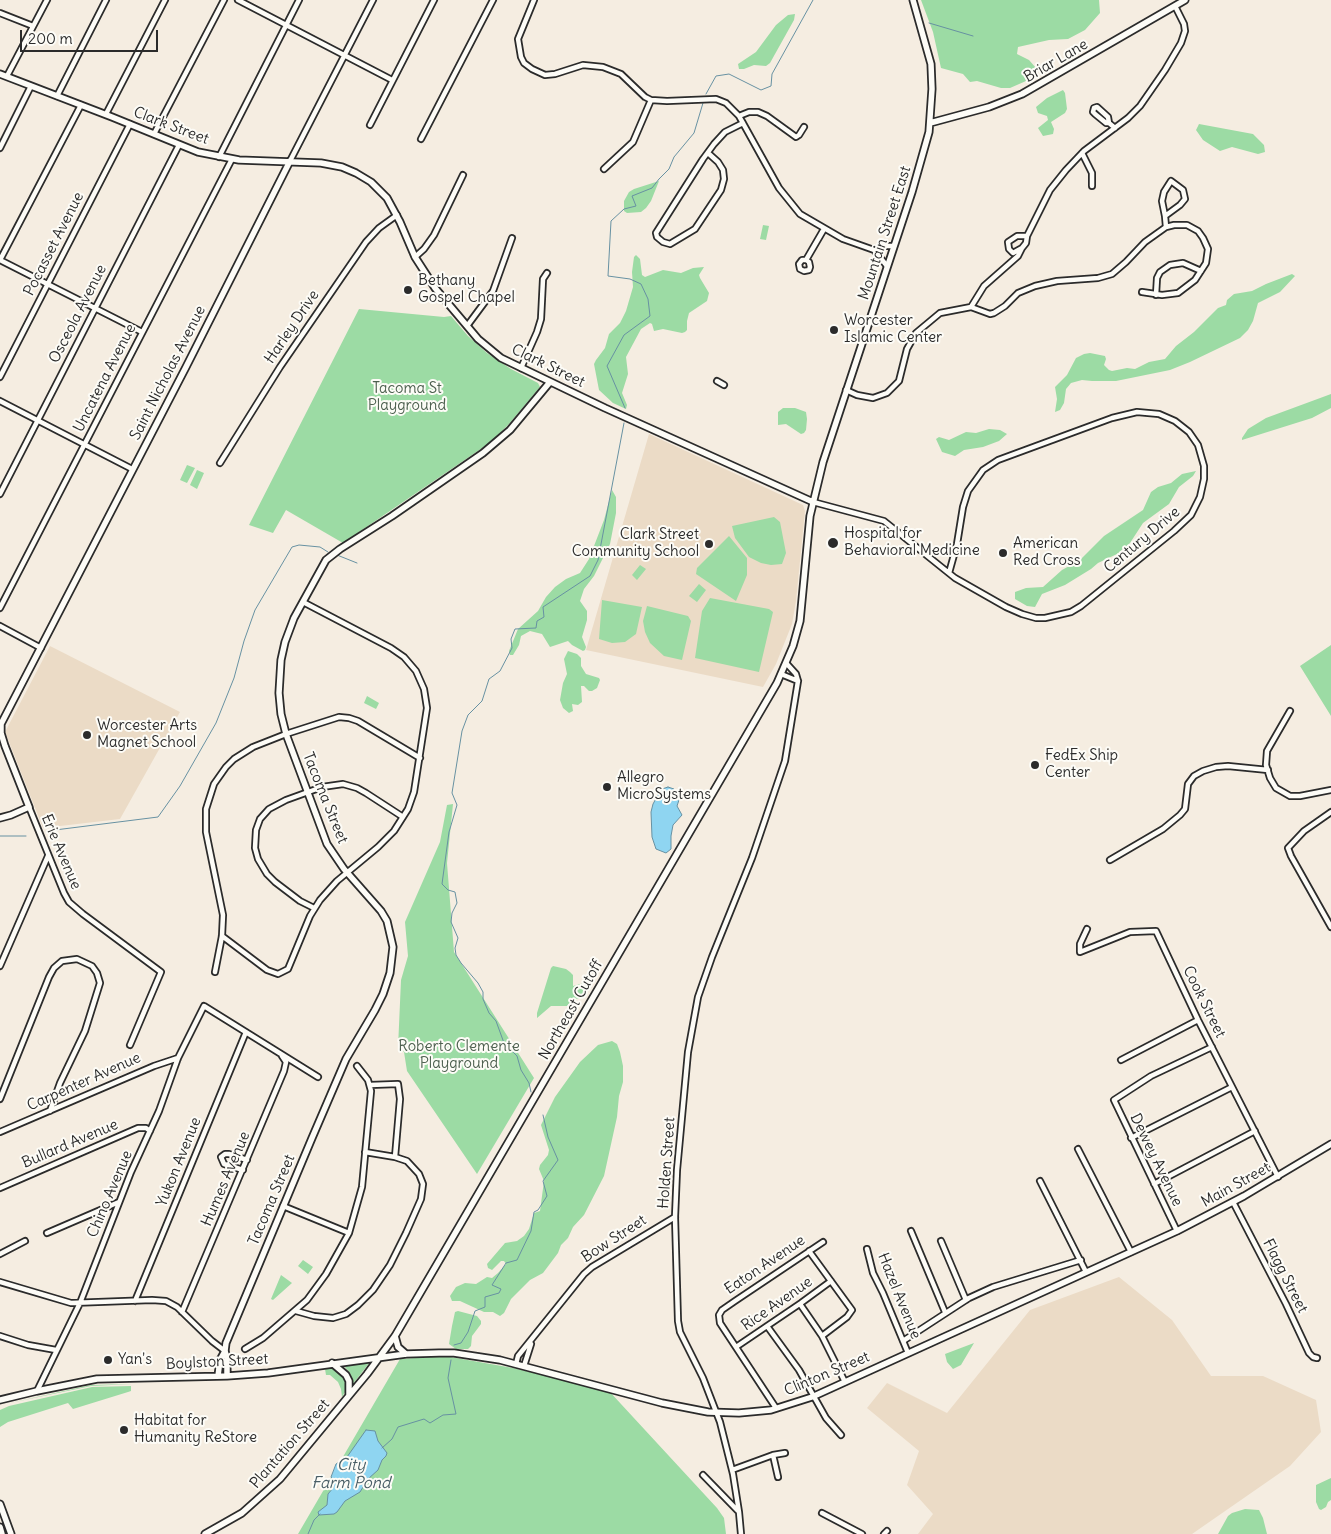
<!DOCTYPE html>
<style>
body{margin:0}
#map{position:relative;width:1331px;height:1534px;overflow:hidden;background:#f5ede1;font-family:Delius,sans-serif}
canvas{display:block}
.scale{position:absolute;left:20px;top:30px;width:138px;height:22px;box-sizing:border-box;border:2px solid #2b2b2b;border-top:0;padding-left:6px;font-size:15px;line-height:18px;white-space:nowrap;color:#2b2b2b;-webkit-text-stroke:4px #fdfcf7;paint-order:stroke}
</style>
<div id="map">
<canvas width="1331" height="1534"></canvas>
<div class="scale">200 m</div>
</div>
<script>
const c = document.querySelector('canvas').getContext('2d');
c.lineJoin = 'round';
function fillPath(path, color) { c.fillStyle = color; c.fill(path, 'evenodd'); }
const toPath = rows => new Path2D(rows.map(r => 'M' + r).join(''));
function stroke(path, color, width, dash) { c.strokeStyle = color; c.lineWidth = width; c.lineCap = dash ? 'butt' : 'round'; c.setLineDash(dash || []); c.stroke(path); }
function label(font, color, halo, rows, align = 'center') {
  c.font = font + ' Delius,sans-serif'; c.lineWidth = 4; c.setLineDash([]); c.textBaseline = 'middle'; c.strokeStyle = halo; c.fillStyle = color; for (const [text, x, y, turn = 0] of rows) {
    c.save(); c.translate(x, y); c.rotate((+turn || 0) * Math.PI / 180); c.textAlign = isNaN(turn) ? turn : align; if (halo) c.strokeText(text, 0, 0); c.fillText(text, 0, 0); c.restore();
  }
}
const built = toPath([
 [649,434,803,505,805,511,796,601,792,624,776,664,763,687,586,650],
 [50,646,180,712,120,819,43,828,5,732],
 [1119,1277,1172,1320,1211,1376,1263,1376,1316,1400,1321,1432,1290,1466,1192,1534,918,1534,933,1514,907,1485,919,1451,867,1408,887,1383,947,1413,1030,1310]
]);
const green = toPath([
 [921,0,1099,0,1100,13,1085,30,1068,39,1049,40,1018,47,1017,54,1029,60,1036,68,1034,73,1026,81,1010,88,1001,88,977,81,970,82,963,74,941,68,933,32],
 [795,14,794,20,770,63,766,66,754,65,744,69,739,69,738,64,756,52,776,25,788,15],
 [1063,90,1065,93,1067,109,1065,113,1051,122,1054,129,1053,134,1043,136,1038,128,1048,120,1047,116,1038,113,1036,107,1047,98],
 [1199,124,1253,134,1264,145,1265,152,1258,154,1232,147,1220,151,1203,140,1196,130],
 [659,181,651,201,646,208,641,212,627,213,624,211,624,201,629,192,634,189],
 [763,225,769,226,766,240,760,239],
 [636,255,640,259,642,275,645,277,663,270,681,273,693,268,704,267,699,275,700,278,709,293,707,301,689,313,687,321,687,330,685,332,682,333,663,329,654,331,652,324,650,323,641,329,626,357,628,374,622,393,627,405,626,409,613,403,599,390,594,364,596,360,605,348,609,334,620,323,626,311,633,287,632,272,634,257],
 [1292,274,1295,276,1280,292,1258,303,1253,321,1248,330,1240,338,1190,362,1170,370,1116,381,1092,381,1082,380,1071,383,1066,389,1064,403,1060,410,1055,412,1057,399,1055,387,1067,375,1076,358,1084,354,1090,353,1105,356,1106,359,1104,365,1109,370,1112,371,1127,368,1135,369,1149,362,1165,359,1176,346,1194,332,1218,308,1226,305,1227,300,1234,294,1252,291,1266,284],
 [359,309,444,317,451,316,468,336,487,353,511,369,538,383,540,387,509,424,491,442,343,543,286,510,273,533,249,525],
 [1331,394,1331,408,1312,418,1242,440,1242,438,1248,429,1266,418],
 [783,408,795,408,806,412,807,419,806,430,804,433,801,434,786,424,778,425,778,412],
 [989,429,1000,430,1007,434,999,441,983,447,964,450,955,456,942,452,936,439,939,437,949,440,966,432,976,433],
 [187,465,195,468,187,483,180,480],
 [197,470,204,473,197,489,190,485],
 [1196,471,1193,476,1179,487,1169,504,1143,523,1130,543,1117,554,1098,563,1091,569,1065,585,1042,594,1035,607,1027,606,1015,599,1015,592,1026,588,1043,587,1062,570,1080,560,1104,536,1143,510,1151,492,1158,487,1171,483,1182,474],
 [612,490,616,497,616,513,610,544,594,576,584,589,580,601,587,611,587,620,582,637,586,647,585,650,583,651,572,645,568,641,550,647,542,634,530,631,521,636,519,645,513,655,510,655,509,651,518,629,538,611,546,597,555,587,566,579,580,573,589,559,604,520],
 [774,517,780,522,786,553,782,564,771,565,761,563,749,557,735,538,732,526],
 [729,536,747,558,747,575,736,601,696,574,697,568],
 [640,565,646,569,637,580,632,575],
 [699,584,706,590,697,602,689,596],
 [710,598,769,609,773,612,759,672,695,658,702,611],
 [602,600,642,607,636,634,625,642,612,643,599,639],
 [647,606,688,616,691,621,682,660,664,656,650,643,645,632,643,621],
 [1331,645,1331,716,1300,666],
 [568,651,577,654,581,658,581,666,586,674,599,678,600,680,597,688,592,691,589,691,584,686,581,686,582,702,578,705,572,704,573,711,569,713,563,708,560,700,563,683,567,674,564,659],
 [367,696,379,703,376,709,364,703],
 [453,804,447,863,454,952,534,1078,477,1174,407,1071,404,1052,398,1048,401,980,408,956,405,922,440,842,447,805],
 [553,966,566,969,570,972,573,975,573,986,584,983,586,992,583,998,574,999,567,1006,551,1006,537,1018,537,1013,551,968],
 [612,1041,617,1044,620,1052,623,1066,623,1082,619,1096,617,1117,604,1176,584,1215,573,1227,568,1238,561,1245,558,1253,543,1273,530,1280,511,1299,504,1313,500,1316,493,1312,484,1312,460,1301,452,1301,450,1296,456,1287,465,1283,476,1284,487,1277,492,1278,498,1273,506,1264,504,1261,501,1261,492,1270,488,1268,487,1264,505,1243,517,1241,524,1236,529,1229,534,1213,540,1211,544,1181,539,1169,540,1165,548,1155,549,1150,541,1125,555,1097,580,1062,598,1045],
 [303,1260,313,1267,308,1274,298,1266],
 [281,1275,292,1283,273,1300,271,1299],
 [458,1311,477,1316,481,1321,481,1324,472,1336,471,1346,468,1349,456,1349,449,1344,452,1326,455,1312],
 [974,1343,961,1365,953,1369,947,1362,945,1354],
 [445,1356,513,1368,609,1391,717,1508,724,1518,726,1534,298,1534,400,1359],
 [370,1362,353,1384,350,1373,344,1366],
 [325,1369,336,1369,346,1379,347,1389,342,1397,341,1389,338,1382,330,1375,326,1375],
 [130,1384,132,1384,91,1386,10,1403,91,1385],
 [131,1386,131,1391,128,1392,73,1409,68,1403,8,1422,0,1427,0,1410,9,1406,92,1387],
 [1331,1478,1331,1500,1328,1502,1326,1507,1321,1510,1319,1509,1316,1502,1316,1485],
 [1245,1509,1259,1510,1263,1518,1267,1534,1218,1534,1228,1516,1232,1513]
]);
const water = toPath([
 [668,787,674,789,677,794,679,800,677,806,682,815,673,825,671,836,671,849,666,853,656,849,652,837,651,812,653,804,659,793,662,789,668,787],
 [366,1430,375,1431,378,1441,387,1453,386,1456,382,1460,378,1470,368,1479,360,1492,345,1501,337,1512,334,1514,319,1515,318,1512,327,1505,328,1494,333,1488,334,1481,331,1477,336,1464,347,1457,366,1430]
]);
const stream = toPath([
 [929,23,973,36],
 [706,94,716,76,729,74,761,90,771,86,772,74,813,0],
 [625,408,607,366,624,335,650,316,648,299,641,284,630,279,608,276,611,221,624,209,636,206,632,196,652,188,659,179,669,169,674,157,694,133,703,103],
 [337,555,357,563],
 [55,830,158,817,180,786,216,723,234,678,244,641,255,610,292,547,299,545,320,547,328,552],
 [0,836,26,836],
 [531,1092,529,1083,521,1070,517,1056,504,1043,496,1021,489,1013,483,999,483,992,478,983,461,963,456,955,455,948,458,938,451,922,452,913,457,903,455,892,448,890,442,884,449,832,457,805,452,793,462,731,468,715,482,701,489,679,500,671,512,648,511,639,515,629,536,628,537,621,544,617,543,607,590,576,598,560,624,423],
 [454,1345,461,1343,468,1332,475,1311,485,1307,485,1297,499,1293,501,1289,492,1285,506,1263,517,1260,531,1231,534,1212,538,1210,547,1196,543,1181,558,1160,548,1137,543,1115],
 [382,1448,392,1439,398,1427,424,1419,430,1423,443,1415,456,1414,448,1378,451,1360],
 [308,1534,314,1520,320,1514]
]);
const street = toPath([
 [238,0,392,80],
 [534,0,518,39,521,57,524,63,532,69,545,75,555,74,583,65,603,67,621,74,645,97,651,100,667,101,716,99,726,103,739,116,779,188,800,214,843,239,874,250,887,266],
 [0,13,33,26],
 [7,76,47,0],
 [57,96,106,0],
 [106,114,165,0],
 [739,116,749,112,758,112,767,116,796,137,799,135,804,127],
 [1109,123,1106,123,1095,114,1093,112,1094,108,1097,107,1108,117,1109,123,1115,128],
 [370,125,434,0],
 [154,134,224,0],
 [421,139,493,0],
 [0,148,31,86],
 [708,153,718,162,723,170,724,179,721,190,695,229,670,244,663,242,657,237,656,233,703,159,714,144,725,132,743,123],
 [1082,153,1092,173,1092,186],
 [219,157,299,0],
 [290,161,373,0],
 [604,169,633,142,651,100],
 [1166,227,1145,242,1126,262,1112,274,1098,278,1057,281,1035,286,1018,293,1005,306,994,313,990,314,971,307,984,286,1018,256,1022,248,1013,253,1009,249,1008,242,1017,236,1027,236,1050,190,1066,170,1084,151,1128,118,1140,106,1165,70,1181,43,1185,31,1184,24,1175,6],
 [1022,248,1026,243,1027,236],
 [874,250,884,246,894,246],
 [415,257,424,249,434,235,463,175],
 [0,260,81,105],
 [0,260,142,332],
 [806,260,809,262,810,267,809,270,804,271,800,269,799,264,802,260,806,260,824,229],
 [1142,292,1162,295,1178,293,1195,280,1206,263,1208,249,1203,238,1198,231,1187,225,1174,225,1166,227,1165,216,1180,205,1185,199,1183,190,1171,181,1164,192,1162,201,1165,216],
 [1156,295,1157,278,1160,272,1170,265,1183,263,1201,271],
 [467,326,493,291,512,238],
 [521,368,537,332,541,319,543,279,547,273],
 [0,377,130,124],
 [717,381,724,385],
 [846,390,857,395,873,398,887,393,899,381,907,349,916,333,940,313,971,307],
 [0,401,132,469],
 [220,463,280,367,366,242,379,228,397,215],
 [0,494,179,145],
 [813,502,884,521,955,578,1006,607,1022,614,1036,618,1045,618,1071,612,1081,606,1174,531,1191,515,1200,497,1204,479,1204,466,1198,445,1189,432,1175,421,1159,414,1137,412,1112,418,998,460,983,470,968,491,963,507,957,544,949,573],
 [0,608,232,159],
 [0,626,41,648],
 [781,674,798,681],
 [1290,711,1267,751,1266,765,1270,778,1276,788,1290,796,1300,796,1331,790],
 [29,807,64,893,69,902,83,914,161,972,130,1045],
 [1331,812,1304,831,1288,848,1291,856,1331,927],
 [1110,860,1163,829,1180,815,1185,809,1188,784,1194,776,1203,771,1216,767,1228,766,1268,770],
 [314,908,300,901,275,882,267,874,258,859,255,848,256,830,260,819,269,809,286,800,322,787,343,784,357,788,366,793,403,817],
 [1087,929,1080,944,1080,952,1130,932,1156,931,1198,1020,1278,1177],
 [222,936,267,970,278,974,288,969,310,916,320,900,337,881,378,847,394,831,408,809,414,792,427,708,424,689,416,671,404,657,391,648,303,602],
 [0,966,48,856],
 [215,972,222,936,223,915,206,832,206,809,214,784,226,767,234,759,253,747,286,734,339,717,349,718,358,721,420,758],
 [1121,1060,1198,1020],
 [0,1099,49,977,54,968,62,961,77,959,92,966,97,973,100,983,85,1031,60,1083,50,1111],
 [0,1132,154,1066,178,1058],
 [1131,1138,1232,1087],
 [1078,1149,1131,1252],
 [365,1152,395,1157],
 [243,1170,224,1164,221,1157,225,1154,229,1154,247,1160],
 [1040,1181,1086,1272],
 [1154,1184,1255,1131],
 [0,1188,138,1128,146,1128,150,1131],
 [1233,1202,1286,1304,1309,1353,1313,1357,1317,1358],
 [283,1206,349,1233],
 [911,1231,945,1312],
 [1177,1231,1114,1100,1151,1076,1212,1047],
 [47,1233,119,1202],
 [941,1241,966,1300],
 [867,1249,873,1273,883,1293,908,1353],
 [809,1251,852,1310,847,1317,822,1336],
 [0,1254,25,1241],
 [0,1282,71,1303,152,1300,166,1301,177,1307,212,1341,225,1351],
 [135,1301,246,1032],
 [800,1304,822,1336,845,1382],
 [296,1311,314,1316,333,1318,346,1314,358,1305,373,1290,390,1265,406,1233,421,1199,423,1184,419,1174,407,1161,395,1157,400,1099,398,1084,370,1085],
 [182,1312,284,1071,286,1062,282,1056],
 [767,1326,799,1370,826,1418,841,1435],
 [0,1336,28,1345,56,1350],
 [903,1341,969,1298,993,1287,1081,1260],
 [736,1347,801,1303,831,1281],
 [245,1349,263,1338,307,1300,326,1274,349,1233,362,1187,371,1091,368,1080,357,1066],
 [516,1364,518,1356,584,1274,592,1267,675,1217],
 [524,1366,531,1344],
 [37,1391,80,1303,131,1172,159,1111,178,1058,204,1006,318,1077],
 [776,1408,720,1323,719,1315,722,1310,735,1301,823,1242],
 [773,1455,778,1477],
 [732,1470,773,1455,785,1453],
 [703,1475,738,1511],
 [822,1513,862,1534],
 [741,1534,739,1512,733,1474,720,1422,703,1378,680,1332,678,1321,675,1217,677,1170,688,1052,698,997,712,957,752,858,785,761,798,681,796,674,786,663],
 [884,1534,887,1531]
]);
const secondary = toPath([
 [0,74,112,117,198,152,239,160,321,163,342,167,356,173,371,182,387,198,400,222,415,257,435,288,478,339,501,358,605,408,813,502],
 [930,123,989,107,1022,94,1185,0],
 [0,818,11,815,29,807,5,746,1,733,1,724,186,367,290,161],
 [395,1336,398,1347,406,1354],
 [225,1351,227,1358,227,1376],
 [332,1363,346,1375,349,1381,349,1395],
 [218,1376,220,1360,225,1351,226,1343,312,1138,346,1059,375,1010,383,994,390,973,393,947,387,921,381,911,344,869,327,844,286,734,281,714,279,693,281,660,285,642,294,618,326,560,340,549,392,516,483,453,510,430,550,382],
 [0,1400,37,1391,97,1379,227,1376,268,1373,406,1354,439,1353,454,1353,500,1360,662,1403,708,1412,739,1413,771,1410,812,1397,1177,1231,1244,1196,1331,1144],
 [0,1504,11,1534],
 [0,1527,2,1534],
 [205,1534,242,1513,280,1479,367,1374,395,1336,777,683,793,646,800,621,810,516,823,462,912,192,929,132,932,89,931,64,913,0]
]);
const markers = [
 [408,290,5,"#2b2b2b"],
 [834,330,5,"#2b2b2b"],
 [833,543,6,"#2b2b2b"],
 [709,544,5,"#2b2b2b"],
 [1003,553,5,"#2b2b2b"],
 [87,735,5,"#2b2b2b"],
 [1035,765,5,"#2b2b2b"],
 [607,787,5,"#2b2b2b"],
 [108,1360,5,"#2b2b2b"],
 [124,1430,5,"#2b2b2b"]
];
const streetNames = [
 ["Briar Lane",1056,61,-30],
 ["Clark Street",171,126,21],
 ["Mountain Street East",885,233,-72],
 ["Pocasset Avenue",54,244,-63],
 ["Osceola Avenue",78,314,-63],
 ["Harley Drive",292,327,-56],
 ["Clark Street",548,366,26],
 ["Saint Nicholas Avenue",168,373,-63],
 ["Uncatena Avenue",105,378,-63],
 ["Century Drive",1142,540,-40],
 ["Tacoma Street",325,798,68],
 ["Erie Avenue",61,852,67],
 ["Cook Street",1204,1002,64],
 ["Northeast Cutoff",571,1010,-60],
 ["Carpenter Avenue",84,1082,-24],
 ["Bullard Avenue",70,1144,-23],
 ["Dewey Avenue",1156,1160,64],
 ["Yukon Avenue",179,1162,-68],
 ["Holden Street",667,1163,-86],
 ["Humes Avenue",226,1179,-67],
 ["Main Street",1236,1185,-29],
 ["Chino Avenue",110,1194,-67],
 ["Tacoma Street",272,1200,-67],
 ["Bow Street",614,1239,-33],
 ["Eaton Avenue",765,1265,-34],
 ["Flagg Street",1285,1276,63],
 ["Hazel Avenue",899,1296,68],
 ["Rice Avenue",777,1304,-35],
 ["Boylston Street",217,1362,-3],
 ["Clinton Street",827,1374,-23],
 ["Plantation Street",290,1444,-49]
];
const poiNames = [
 ["Bethany",418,281],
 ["Gospel Chapel",418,298],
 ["Worcester",844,321],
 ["Islamic Center",844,338],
 ["Hospital for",844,534],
 ["Behavioral Medicine",844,551],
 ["Clark Street",699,535,"right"],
 ["Community School",699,552,"right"],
 ["American",1013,544],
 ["Red Cross",1013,561],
 ["Worcester Arts",97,726],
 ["Magnet School",97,743],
 ["FedEx Ship",1045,756],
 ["Center",1045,773],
 ["Allegro",617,778],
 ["MicroSystems",617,795],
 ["Yan's",118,1360],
 ["Habitat for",134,1421],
 ["Humanity ReStore",134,1438]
];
const parkNames = [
 ["Tacoma St",407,389],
 ["Playground",407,406],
 ["Roberto Clemente",459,1047],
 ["Playground",459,1064]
];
const waterNames = [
 ["City",351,1465],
 ["Farm Pond",351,1483]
];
fillPath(built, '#ebdbc6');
fillPath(green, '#9cdba4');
fillPath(water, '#8fd5f1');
stroke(water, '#6791a2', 1);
stroke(stream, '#6791a2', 1);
stroke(street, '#2b2b2b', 8);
stroke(secondary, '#2b2b2b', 9);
stroke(street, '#fdfcf7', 4.5);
stroke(secondary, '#fdfcf7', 5.5);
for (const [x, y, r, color] of markers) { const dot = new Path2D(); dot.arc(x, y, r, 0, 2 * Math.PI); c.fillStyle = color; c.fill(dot); stroke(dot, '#fdfcf7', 2); }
label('15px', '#2b2b2b', '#fdfcf7', streetNames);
label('15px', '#2b2b2b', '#fdfcf7', poiNames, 'left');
label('15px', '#4d604f', '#fdfcf7', parkNames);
label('italic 16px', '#495e66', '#fdfcf7', waterNames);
</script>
